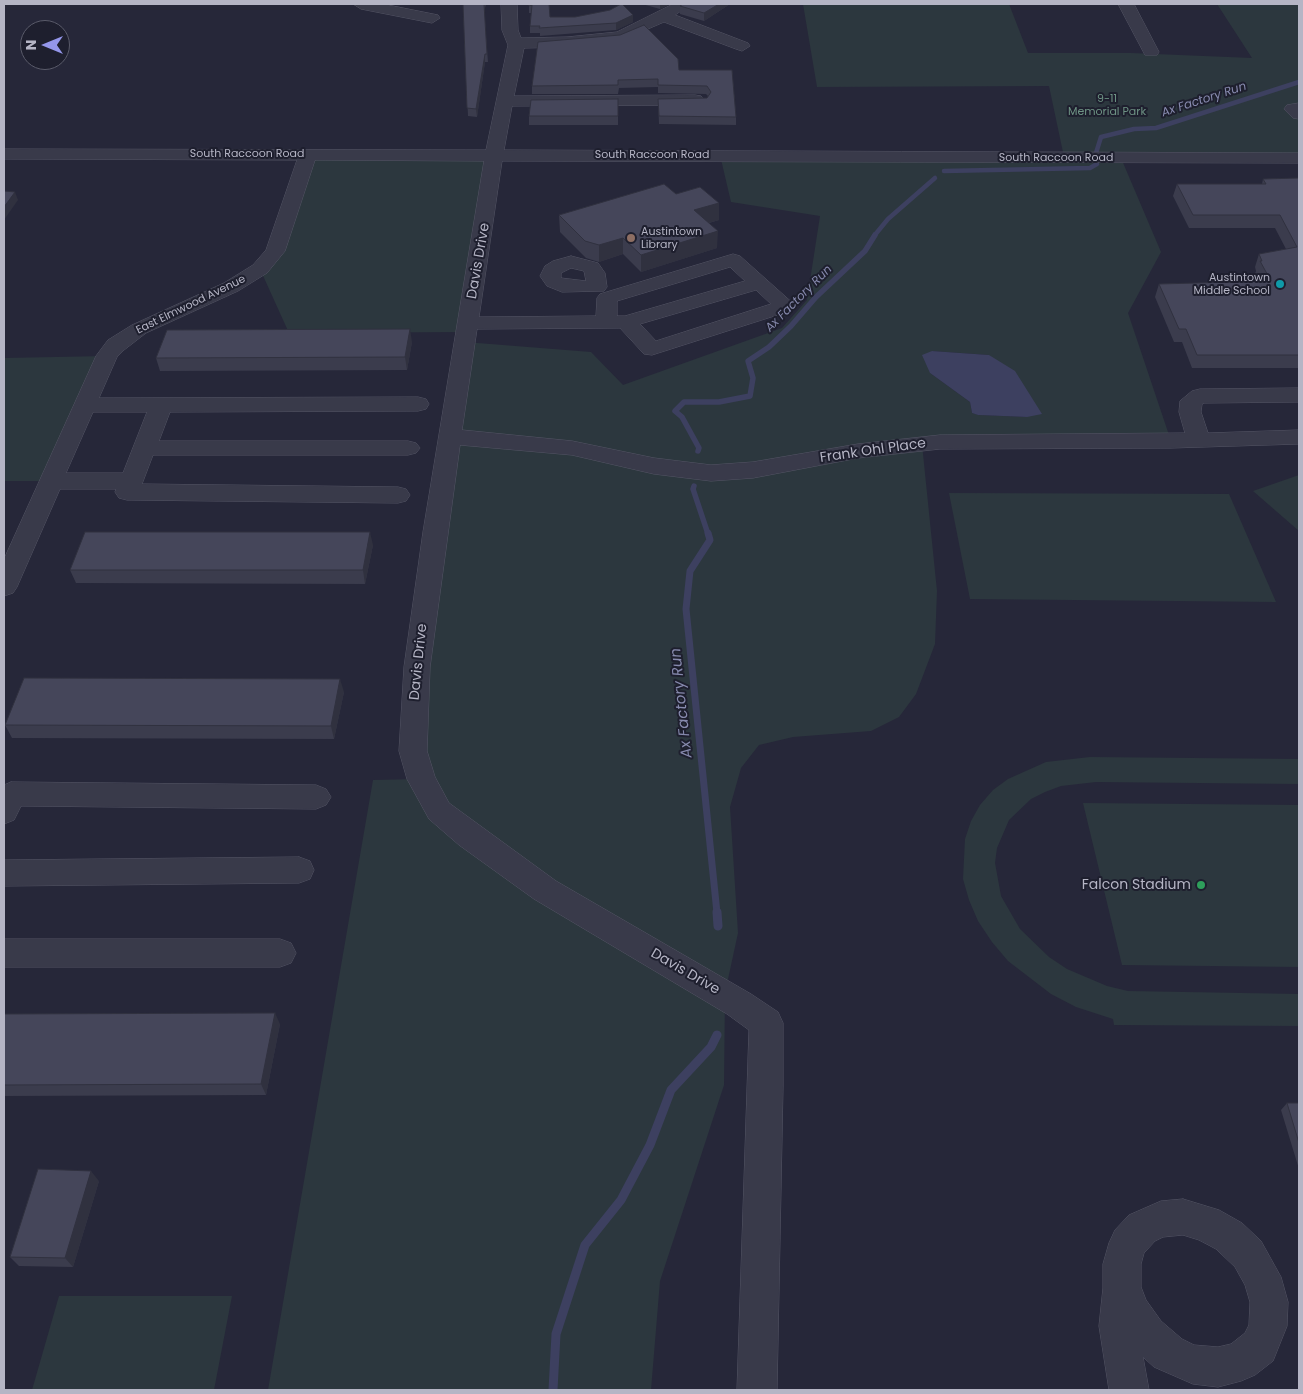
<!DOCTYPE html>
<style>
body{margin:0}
#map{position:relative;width:1303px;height:1394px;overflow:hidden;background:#262739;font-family:Poppins,sans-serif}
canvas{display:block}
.frame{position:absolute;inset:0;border:5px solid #b5b5c5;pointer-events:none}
.north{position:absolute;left:20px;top:20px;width:50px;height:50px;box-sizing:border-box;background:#1e1f2e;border:1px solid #5a5b6a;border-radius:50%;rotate:270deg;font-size:14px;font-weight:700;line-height:20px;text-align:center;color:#b5b5c5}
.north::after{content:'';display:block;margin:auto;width:18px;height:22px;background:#9496eb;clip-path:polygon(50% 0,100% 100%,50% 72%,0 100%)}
</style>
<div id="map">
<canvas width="1303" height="1394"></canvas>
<div class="frame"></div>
<div class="north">N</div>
</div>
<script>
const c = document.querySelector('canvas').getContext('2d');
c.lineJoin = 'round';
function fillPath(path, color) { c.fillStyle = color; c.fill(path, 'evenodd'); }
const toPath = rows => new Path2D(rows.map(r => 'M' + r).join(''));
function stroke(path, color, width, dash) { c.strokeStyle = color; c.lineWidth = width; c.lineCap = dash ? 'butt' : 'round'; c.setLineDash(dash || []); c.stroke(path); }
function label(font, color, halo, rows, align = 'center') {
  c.font = font + ' Poppins,sans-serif'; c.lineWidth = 4; c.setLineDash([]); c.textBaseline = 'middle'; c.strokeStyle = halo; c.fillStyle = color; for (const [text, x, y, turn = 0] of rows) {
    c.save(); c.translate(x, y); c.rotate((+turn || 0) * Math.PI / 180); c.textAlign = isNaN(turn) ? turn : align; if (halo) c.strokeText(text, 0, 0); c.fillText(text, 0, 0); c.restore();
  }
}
const green = toPath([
 [803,4,1009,4,1028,53,1131,53,1252,58,1217,4,1299,4,1299,158,1121,158,1161,252,1128,313,1171,441,922,444,937,591,935,644,916,694,899,717,871,731,793,737,759,745,741,768,730,807,738,933,725,993,724,1085,660,1281,651,1390,268,1390,373,780,421,779,413,751,465,342,591,352,623,385,782,328,807,300,820,216,731,202,720,155,1064,157,1049,86,817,87],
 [932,351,989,355,1027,417,979,415,972,413,970,402,930,373],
 [308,154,495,155,467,332,289,333,260,269],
 [107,356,50,481,4,481,4,358],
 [1299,475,1299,531,1253,491],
 [949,493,1229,494,1276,602,970,599],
 [1090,757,1299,759,1299,784,1096,782,1061,786,1045,792,1031,799,1009,820,997,848,995,863,1001,896,1020,929,1049,957,1067,969,1107,986,1128,991,1299,994,1299,1026,1114,1025,1113,1019,1076,1007,1051,994,1008,961,992,942,978,921,969,900,963,879,965,839,971,821,980,805,993,790,1008,779,1046,762],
 [1083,803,1299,805,1299,967,1122,965],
 [59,1296,232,1296,214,1390,32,1390]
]);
const water = toPath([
 [932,351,989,355,1015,371,1042,414,1027,417,978,415,972,413,970,402,930,373,922,355]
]);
const streamFar3 = toPath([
 [1096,153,1101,137,1134,129,1156,128,1299,82],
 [944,171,1090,168,1097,164],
 [874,236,888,219,935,178]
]);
const streamFar2 = toPath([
 [698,451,699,448,682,417,675,411,684,402,719,402,750,396,753,378,748,361,769,347,791,326,816,297,865,251,875,235],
 [694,486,693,489,708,534]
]);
const streamFar1 = toPath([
 [708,533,710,540,690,571,686,609,717,913]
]);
const stream = toPath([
 [717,912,718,926],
 [553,1390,556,1334,585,1245,621,1200,650,1145,671,1090,711,1047,717,1035]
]);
const minor = toPath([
 [353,4,383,4,438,15,440,18,432,23,361,9,353,4],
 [501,4,517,4,518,30,521,38,567,37,617,32,673,4,691,4,675,15,748,43,750,46,742,51,736,49,664,22,620,41,567,47,524,48,514,96,695,95,701,96,704,100,701,104,695,105,512,106,504,150,1299,153,1299,163,502,161,479,317,596,316,597,298,600,294,733,254,740,256,796,306,793,310,652,355,644,354,620,328,477,329,462,430,572,441,654,458,711,465,753,462,858,444,940,435,1185,433,1179,412,1180,401,1192,391,1200,389,1299,388,1299,402,1204,403,1202,404,1201,412,1208,433,1299,430,1299,444,1171,448,940,449,858,458,753,478,711,481,654,474,572,455,460,445,430,667,427,751,435,777,449,803,556,881,751,994,778,1012,783,1023,783,1086,777,1390,737,1390,749,1030,727,1014,534,899,459,845,429,819,407,779,399,751,404,667,423,532,484,161,315,160,285,251,267,273,238,291,146,333,124,350,117,357,99,398,418,397,426,399,429,404,426,409,418,411,170,412,159,441,408,441,416,443,420,448,416,453,408,455,153,455,142,484,398,487,406,489,410,495,406,501,398,503,127,500,119,498,115,492,116,489,60,489,17,587,13,593,4,596,4,559,96,356,108,340,132,325,224,283,253,265,266,250,297,160,4,159,4,149,486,150,508,45,502,30,501,4],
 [730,267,745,281,625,316,617,316,617,301,730,267],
 [756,290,771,304,656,341,640,324,756,290],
 [93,412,147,412,123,473,66,473,93,412],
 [1118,4,1134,4,1159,52,1157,55,1145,55,1118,4],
 [1299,103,1299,119,1293,118,1284,109,1287,105,1299,103],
 [571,256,598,263,605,273,607,287,604,291,562,292,547,286,540,276,545,266,553,261,571,256],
 [571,268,584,271,586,281,561,278,561,273,571,268],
 [11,782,316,785,326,789,331,797,326,805,316,809,21,806,14,820,4,824,4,785,11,782],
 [299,857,310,861,314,870,310,879,299,883,4,886,4,860,299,857],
 [4,939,280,939,291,943,296,953,291,963,280,967,4,967,4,939],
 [1183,1199,1219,1210,1242,1223,1261,1241,1281,1277,1288,1302,1287,1326,1273,1361,1255,1375,1241,1381,1218,1387,1193,1384,1154,1367,1143,1357,1149,1390,1109,1390,1099,1326,1103,1288,1103,1264,1109,1243,1115,1230,1129,1215,1161,1201,1183,1199],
 [1183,1235,1199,1240,1216,1249,1235,1267,1245,1285,1250,1302,1249,1325,1245,1333,1231,1344,1218,1347,1194,1345,1182,1339,1161,1321,1146,1300,1141,1287,1141,1264,1144,1253,1155,1241,1163,1237,1183,1235]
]);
const wall = toPath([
 [463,4,486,4,484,12,488,62,485,62,477,117,468,116],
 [529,4,550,17,633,22,616,30,540,36,540,33,530,33,530,26,531,13,529,13],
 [642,4,670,4,660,9],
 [730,4,704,21,680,14,680,6],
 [679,70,732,70,736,117,736,125,659,124,658,99,707,98,708,96,706,94,658,93,658,87,619,88,618,94,532,94,532,86],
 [618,99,618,125,529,125,529,116],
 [1299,178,1299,368,1192,368,1182,342,1174,342,1155,297,1159,284,1259,282,1255,274,1256,271,1255,267,1259,254,1286,249,1275,228,1189,228,1173,196,1177,184,1262,184,1263,179],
 [676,194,719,203,719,220,709,223,717,248,641,272,623,254,599,262,586,258,560,232,559,215],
 [412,342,407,370,160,371,156,358],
 [373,545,365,584,76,583,70,570],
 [344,692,334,739,12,738,5,725],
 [4,1014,280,1024,266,1095,4,1096],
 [1287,1103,1299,1103,1299,1169,1281,1110],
 [99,1181,73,1267,19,1266,10,1257]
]);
const shadedWall = toPath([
 [660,4,670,4,660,9],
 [719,4,730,4,704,21,704,13],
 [633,15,633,22,616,30,616,23],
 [485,54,485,62,477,117,476,109],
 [15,192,18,200,4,220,4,207],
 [719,203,719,220,694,227,694,210],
 [718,231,717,248,641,272,641,255],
 [623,238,623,254,599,262,599,245],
 [410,329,412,342,407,370,405,357],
 [370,532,373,545,365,584,363,570],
 [340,679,344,692,334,739,331,726],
 [275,1013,280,1024,266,1095,261,1084],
 [91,1171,99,1181,73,1267,65,1258]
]);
const building = toPath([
 [463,4,484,4,487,54,485,54,476,109,467,108,463,4],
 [529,4,549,4,550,17,575,17,610,10,621,4,622,4,633,15,616,23,539,28,540,26,530,26,532,5,529,6,529,4],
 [683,4,719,4,704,13,680,6,683,4],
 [644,25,678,59,679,70,732,70,736,117,659,116,658,99,707,98,711,92,707,86,658,85,658,79,618,80,618,85,532,86,538,42,620,35,644,25],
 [618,99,618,116,529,116,531,100,618,99],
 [1299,178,1299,355,1197,355,1186,329,1179,329,1159,284,1271,281,1260,261,1262,261,1259,254,1297,247,1280,215,1193,215,1177,184,1266,184,1263,179,1299,178],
 [664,184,676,194,700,187,719,203,694,210,718,231,641,255,623,238,599,245,585,241,559,215,664,184],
 [4,191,15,192,4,207,4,191],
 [410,329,405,357,156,358,167,330,410,329],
 [85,532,370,532,363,570,70,570,85,532],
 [24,678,340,679,331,726,5,725,24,678],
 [275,1013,261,1084,4,1085,4,1014,275,1013],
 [1287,1103,1299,1103,1299,1143,1287,1103],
 [38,1169,91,1171,65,1258,10,1257,38,1169]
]);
const markers = [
 [631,238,5,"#8d6e63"],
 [1280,284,5,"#0f9aa8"],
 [1201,885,5,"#2e9e5b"]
];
const farParknames = [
 ["9-11",1107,99],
 ["Memorial Park",1107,112]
];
const farStreetnames = [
 ["South Raccoon Road",247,154],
 ["South Raccoon Road",652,155],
 ["South Raccoon Road",1056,158],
 ["East Elmwood Avenue",191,305,-26]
];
const farPoinames = [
 ["Austintown",641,232],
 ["Library",641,245],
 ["Austintown",1270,278,"right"],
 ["Middle School",1270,291,"right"]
];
const farWaternames = [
 ["Ax Factory Run",1204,100,-18],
 ["Ax Factory Run",799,299,-45]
];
const streetNames = [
 ["Davis Drive",479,261,-80],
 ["Frank Ohl Place",873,451,-8],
 ["Davis Drive",419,662,-84],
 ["Davis Drive",685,972,30]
];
const poiNames = [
 ["Falcon Stadium",1191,885]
];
const waterNames = [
 ["Ax Factory Run",682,703,-96]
];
fillPath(green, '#2c373e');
fillPath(water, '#3d4060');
stroke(streamFar3, '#3d4060', 4.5);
stroke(streamFar2, '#3d4060', 5.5);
stroke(streamFar1, '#3d4060', 7);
stroke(stream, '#3d4060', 9);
stroke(minor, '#545565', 1);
fillPath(minor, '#393a4a');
fillPath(wall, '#3b3c4d');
fillPath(shadedWall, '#30313f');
fillPath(building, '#45465a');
stroke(building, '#30313f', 1);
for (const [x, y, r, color] of markers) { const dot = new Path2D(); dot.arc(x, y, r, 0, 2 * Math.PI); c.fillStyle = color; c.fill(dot); stroke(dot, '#1e1f2e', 2); }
label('11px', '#6e9384', '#1e1f2e', farParknames);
label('11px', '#b5b5c5', '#1e1f2e', farStreetnames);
label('11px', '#b5b5c5', '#1e1f2e', farPoinames, 'left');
label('italic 12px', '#878aae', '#1e1f2e', farWaternames);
label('14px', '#b5b5c5', '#1e1f2e', streetNames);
label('14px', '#b5b5c5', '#1e1f2e', poiNames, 'right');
label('italic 15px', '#878aae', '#1e1f2e', waterNames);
</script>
